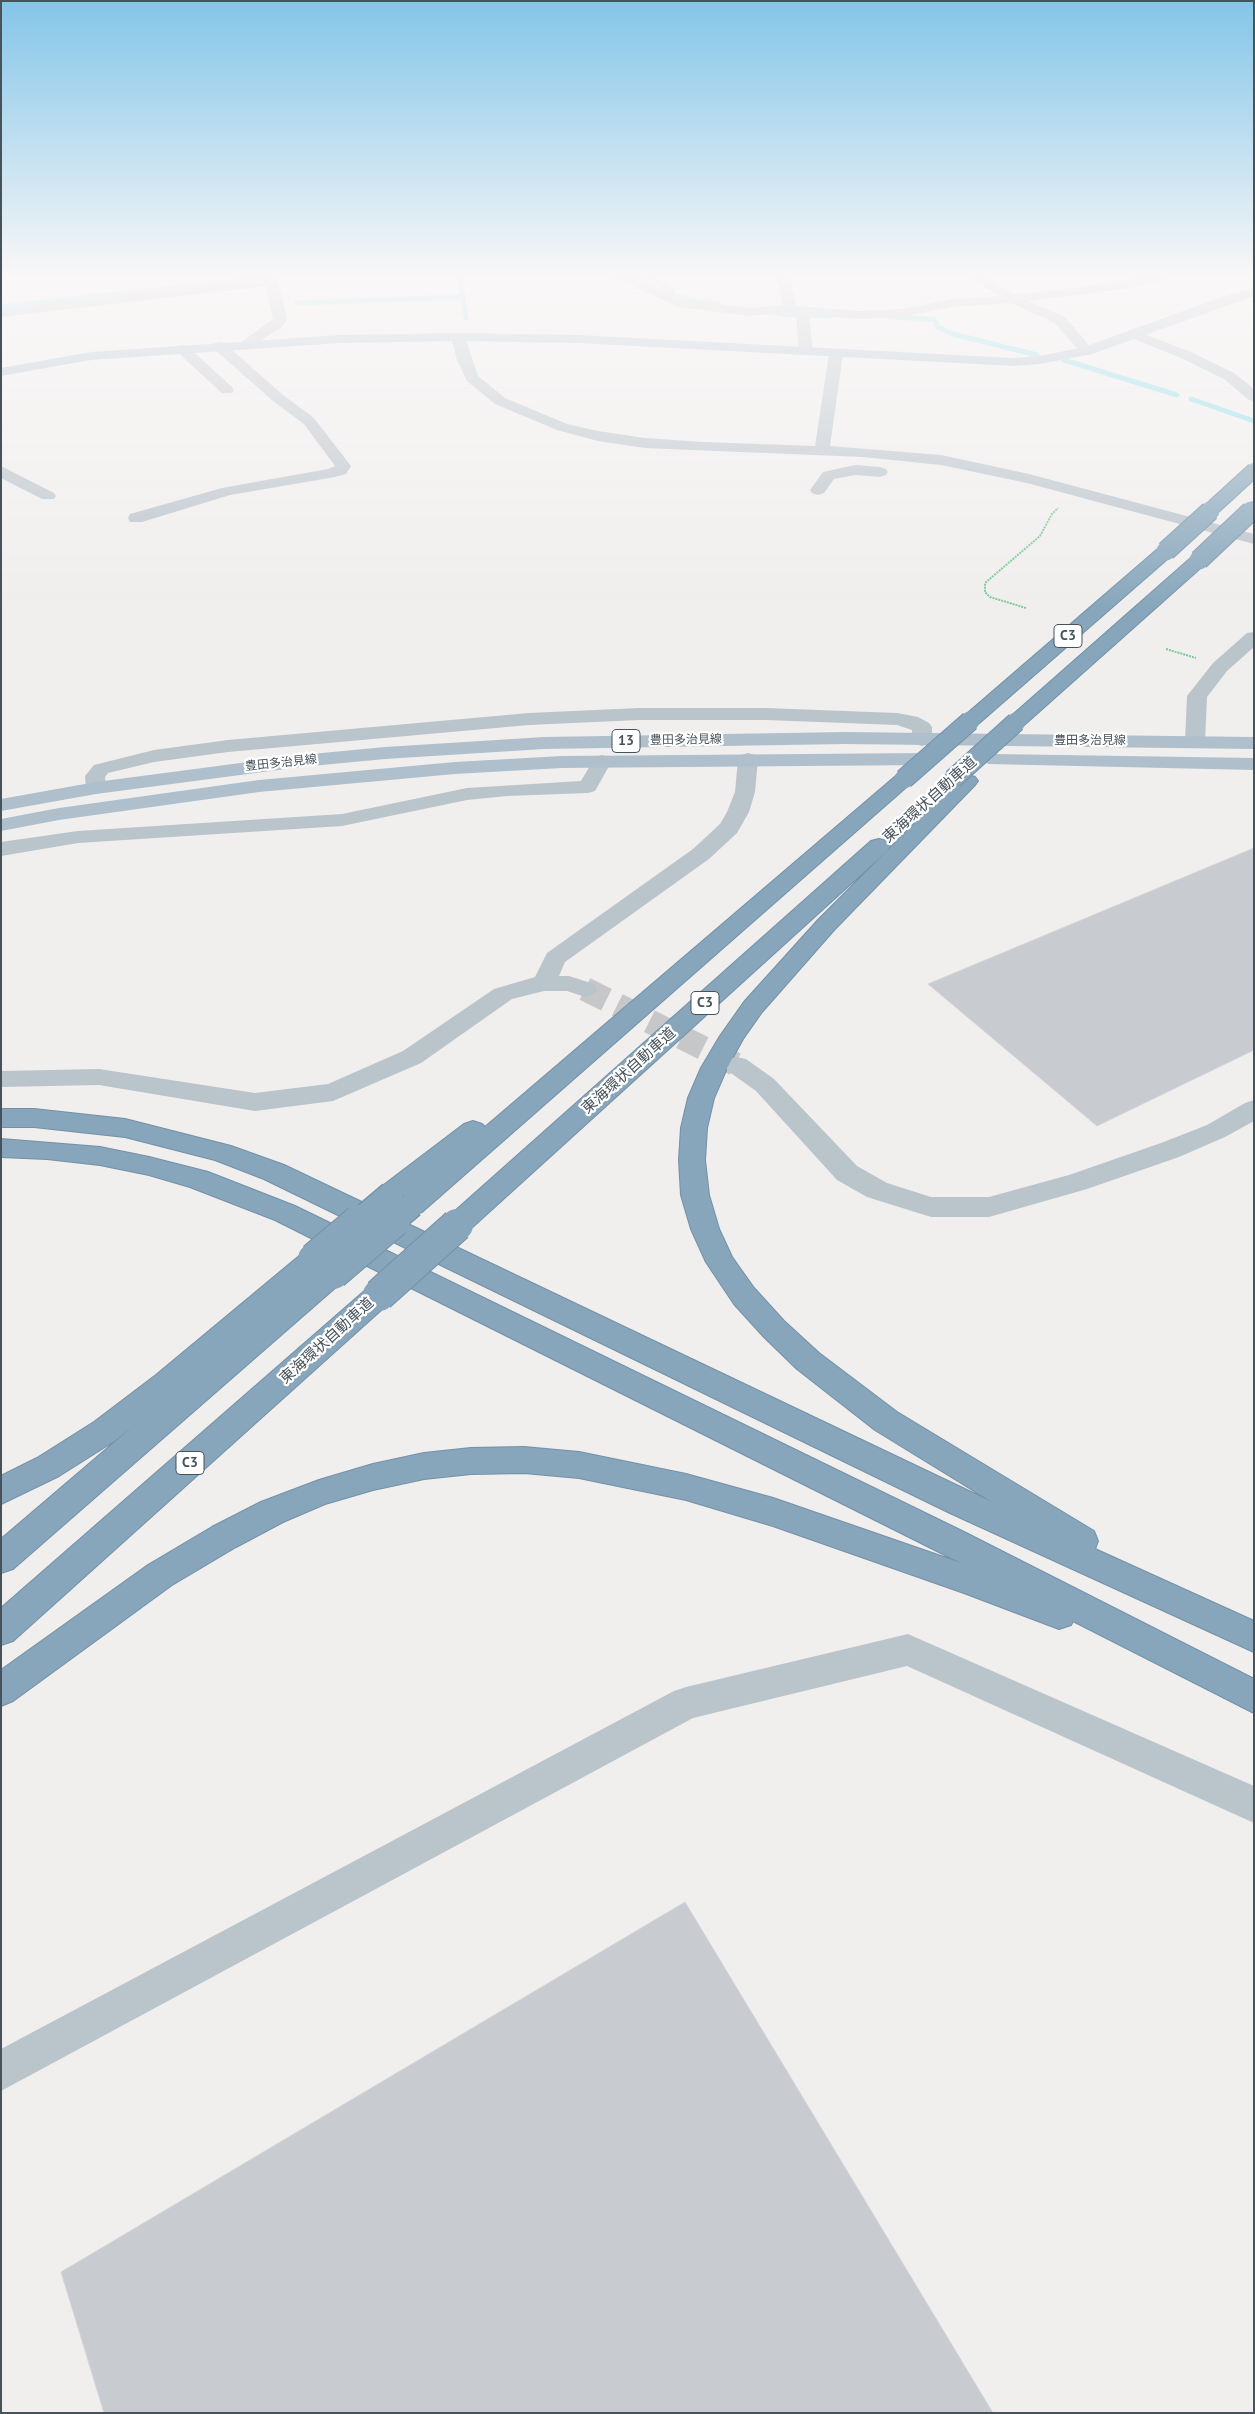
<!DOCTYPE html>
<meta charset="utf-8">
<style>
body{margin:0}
#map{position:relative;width:1255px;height:2414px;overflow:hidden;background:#f1eeee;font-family:"PT Sans",sans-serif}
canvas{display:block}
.frame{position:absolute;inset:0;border:2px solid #47535b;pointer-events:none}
</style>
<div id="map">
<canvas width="1255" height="2414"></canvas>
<div class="frame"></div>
</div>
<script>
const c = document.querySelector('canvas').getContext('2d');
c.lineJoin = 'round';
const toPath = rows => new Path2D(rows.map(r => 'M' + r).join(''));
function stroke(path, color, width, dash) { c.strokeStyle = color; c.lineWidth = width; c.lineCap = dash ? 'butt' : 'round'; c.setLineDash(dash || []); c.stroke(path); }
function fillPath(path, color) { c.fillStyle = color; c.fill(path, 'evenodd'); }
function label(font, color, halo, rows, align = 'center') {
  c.font = font + ' "PT Sans","Noto Sans JP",sans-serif'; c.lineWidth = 4.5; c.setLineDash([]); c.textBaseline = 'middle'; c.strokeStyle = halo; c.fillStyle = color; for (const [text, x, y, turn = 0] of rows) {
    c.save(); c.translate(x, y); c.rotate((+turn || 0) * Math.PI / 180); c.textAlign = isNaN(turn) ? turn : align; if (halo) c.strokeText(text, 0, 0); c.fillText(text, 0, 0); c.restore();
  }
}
const stream = toPath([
 [459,273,466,318],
 [641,273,673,291,671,296,718,304],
 [297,303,463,297],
 [1,307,265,278],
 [762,311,790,315,830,316],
 [890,317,934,319,938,327,953,334,1037,355],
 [1064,360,1177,395],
 [1191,399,1254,421]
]);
const building = toPath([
 [1254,848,1254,1050,1097,1126,928,984,1254,848],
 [685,1902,993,2413,104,2413,61,2272,685,1902]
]);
const minorTunnel = toPath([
 [585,989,737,1065]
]);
const path = toPath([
 [1026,608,990,597,985,592,985,583,1040,536,1052,514,1058,508],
 [1166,649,1196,658]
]);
const minor = toPath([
 [267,273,279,273,278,281,287,319,282,327,248,348,241,344,243,341,273,319,266,286,1,317,1,309,266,278,267,273],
 [603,273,622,273,632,275,682,299,750,308,783,305,776,273,788,273,797,306,860,311,901,309,952,299,999,296,965,273,980,273,1015,295,1124,281,1156,273,1176,273,1175,276,1125,289,1028,301,1065,317,1094,351,1087,355,1082,354,1055,323,1011,303,952,307,901,317,860,319,809,315,813,351,806,355,799,351,796,314,779,313,750,316,679,307,622,281,604,276,603,273],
 [1134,330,1191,352,1234,373,1254,389,1254,401,1249,400,1224,379,1181,358,1129,337,1127,334,1129,331,1134,330],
 [458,333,465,337,478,376,505,398,567,424,598,431,645,438,703,442,815,446,829,354,831,351,841,351,843,354,830,446,941,455,1029,474,1254,534,1254,544,1027,483,941,465,863,457,645,448,598,441,557,430,495,404,467,381,457,360,451,337,458,333],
 [219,342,224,343,283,395,314,418,351,466,346,474,335,477,230,495,142,522,130,522,128,518,130,514,222,488,328,469,335,466,304,424,273,401,214,349,212,346,214,343,219,342],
 [182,345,187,346,232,387,234,390,232,393,222,393,177,352,175,349,177,346,182,345],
 [855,465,880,467,886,469,888,472,886,475,880,477,855,475,834,479,824,493,818,495,812,493,810,490,823,472,855,465],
 [1,466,54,493,56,496,54,499,42,499,1,478,1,466],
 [1254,632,1254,647,1227,671,1207,697,1205,742,1202,746,1195,748,1188,746,1185,742,1187,696,1213,663,1247,633,1254,632],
 [639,708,766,708,897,713,918,717,929,723,932,727,932,740,929,744,922,746,915,744,912,740,912,730,897,725,766,720,639,720,529,725,228,752,154,762,108,773,105,777,106,788,103,792,96,794,89,792,86,788,85,776,94,765,154,750,228,740,529,713,639,708],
 [748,753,755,755,758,759,755,792,749,812,737,833,709,859,565,962,559,976,569,976,594,984,597,989,594,994,585,997,567,991,544,991,512,999,421,1063,333,1101,255,1111,99,1085,1,1087,1,1071,99,1069,255,1093,328,1084,403,1051,494,989,535,977,547,953,693,849,720,824,727,812,735,792,738,759,741,755,748,753],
 [602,755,609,757,612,761,595,791,588,793,507,796,467,800,342,826,78,843,1,856,1,842,78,831,342,814,467,788,581,781,595,757,602,755],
 [737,1057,746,1059,774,1079,857,1166,887,1183,931,1197,989,1197,1069,1175,1161,1143,1207,1125,1245,1103,1254,1100,1254,1121,1225,1137,1179,1157,1087,1189,989,1217,931,1217,867,1197,837,1180,756,1091,728,1071,724,1065,728,1059,737,1057],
 [908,1634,1254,1786,1254,1823,907,1666,693,1718,1,2091,1,2049,674,1691,686,1687,908,1634]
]);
const major = toPath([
 [1254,288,1254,296,1092,354,1040,364,1014,366,578,343,458,341,341,343,91,360,1,376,1,368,91,352,341,335,458,333,578,335,1014,358,1040,356,1084,347,1222,297,1254,288],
 [845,732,1254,737,1254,749,845,744,544,749,385,759,301,767,96,794,1,811,1,799,96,782,301,755,385,747,544,737,845,732],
 [927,753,934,755,937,759,934,763,927,765,562,768,455,774,259,792,59,820,1,831,1,819,59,808,259,780,455,762,562,756,927,753],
 [995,754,1254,758,1254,770,988,764,985,760,988,756,995,754]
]);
const highway = toPath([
 [1166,546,1172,547,1175,551,1172,555,977,725,970,727,963,725,960,721,963,717,1160,547,1166,546],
 [1199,555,1205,556,1208,560,1205,564,1023,726,1016,728,1009,726,1006,722,1009,718,1193,556,1199,555],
 [904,773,911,775,914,779,911,783,422,1212,412,1215,402,1212,398,1205,401,1201,391,1204,381,1201,377,1194,381,1187,464,1124,473,1121,482,1124,485,1127,897,775,904,773],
 [968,775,975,777,978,781,975,785,834,930,762,1012,743,1039,727,1068,714,1098,707,1128,705,1160,709,1195,719,1229,732,1257,754,1288,784,1321,819,1353,897,1412,1094,1531,1098,1541,1095,1549,1254,1621,1254,1652,950,1513,264,1179,215,1160,125,1137,34,1127,1,1127,1,1109,34,1109,125,1119,231,1146,284,1165,992,1502,875,1430,797,1369,764,1337,734,1304,706,1262,691,1229,681,1195,679,1160,681,1128,688,1098,701,1068,720,1036,744,1002,818,920,961,777,968,775],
 [879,839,887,841,890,846,887,851,467,1232,457,1235,447,1232,443,1225,447,1218,871,841,879,839],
 [1,1139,100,1147,149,1157,208,1172,295,1206,964,1532,1254,1679,1254,1713,1073,1621,1071,1625,1059,1629,964,1593,773,1526,686,1500,579,1478,524,1473,471,1474,424,1479,373,1490,325,1504,283,1522,236,1547,172,1585,13,1701,1,1706,1,1670,148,1565,212,1527,261,1502,319,1480,373,1464,424,1453,471,1448,524,1447,579,1452,686,1474,773,1498,961,1563,275,1220,190,1187,149,1175,100,1165,47,1159,1,1157,1,1139],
 [314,1249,324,1252,328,1259,325,1265,333,1262,343,1265,347,1273,343,1281,13,1569,1,1573,1,1539,137,1423,116,1440,59,1476,1,1504,1,1476,37,1458,94,1422,156,1375,304,1252,314,1249],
 [379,1284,389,1287,393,1295,389,1303,13,1641,1,1645,1,1608,369,1287,379,1284]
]);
const highwayBridgeFar3 = toPath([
 [1208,512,1254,470],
 [1250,512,1254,508]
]);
const highwayBridgeFar2 = toPath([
 [1166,551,1210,511],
 [1199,560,1251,511],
 [904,779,970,721],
 [953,779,1016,722]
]);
const highwayBridgeFar1 = toPath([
 [358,1222,391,1194],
 [392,1222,412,1205]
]);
const highwayBridge = toPath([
 [314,1259,359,1221],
 [333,1273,394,1221],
 [379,1295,457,1225]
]);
const farStreetnames = [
 ["豊田多治見線",686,740,-1],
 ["豊田多治見線",1090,741],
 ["豊田多治見線",281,763,-6]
];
const shields = [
 [1068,636,28],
 [626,741,28],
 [705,1003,28],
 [190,1463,28]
];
const shieldNames = [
 ["C3",1068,636],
 ["13",626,741],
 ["C3",705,1003],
 ["C3",190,1463]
];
const streetNames = [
 ["東海環状自動車道",930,800,-42],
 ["東海環状自動車道",629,1071,-42],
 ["東海環状自動車道",327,1341,-42]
];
stroke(stream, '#8cdfe8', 5);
fillPath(building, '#c8ccd1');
stroke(building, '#d2d5d9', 1);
stroke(minorTunnel, '#c6c7c9', 24, [24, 12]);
stroke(highway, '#7391a7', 2);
stroke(path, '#77ca98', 2, [2, 1]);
fillPath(minor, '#bac4cb');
fillPath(major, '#afc0cc');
fillPath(highway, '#87a6bb');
stroke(highwayBridgeFar3, '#7391a7', 16, []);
stroke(highwayBridgeFar2, '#7391a7', 21, []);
stroke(highwayBridgeFar1, '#7391a7', 27, []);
stroke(highwayBridge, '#7391a7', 34, []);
stroke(highwayBridgeFar3, '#87a6bb', 14);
stroke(highwayBridgeFar2, '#87a6bb', 19);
stroke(highwayBridgeFar1, '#87a6bb', 24);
stroke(highwayBridge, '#87a6bb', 32);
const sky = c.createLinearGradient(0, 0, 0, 611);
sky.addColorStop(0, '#83c5e8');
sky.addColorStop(0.45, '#f9f7f7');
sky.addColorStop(1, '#f9f7f700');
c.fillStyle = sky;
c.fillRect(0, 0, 1255, 611);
label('12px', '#47535b', '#fff', farStreetnames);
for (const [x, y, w] of shields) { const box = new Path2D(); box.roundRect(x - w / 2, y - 11.5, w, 23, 4); c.fillStyle = '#fff'; c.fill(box); stroke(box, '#47535b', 1); }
label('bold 14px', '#47535b', null, shieldNames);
label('15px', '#47535b', '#fff', streetNames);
</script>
